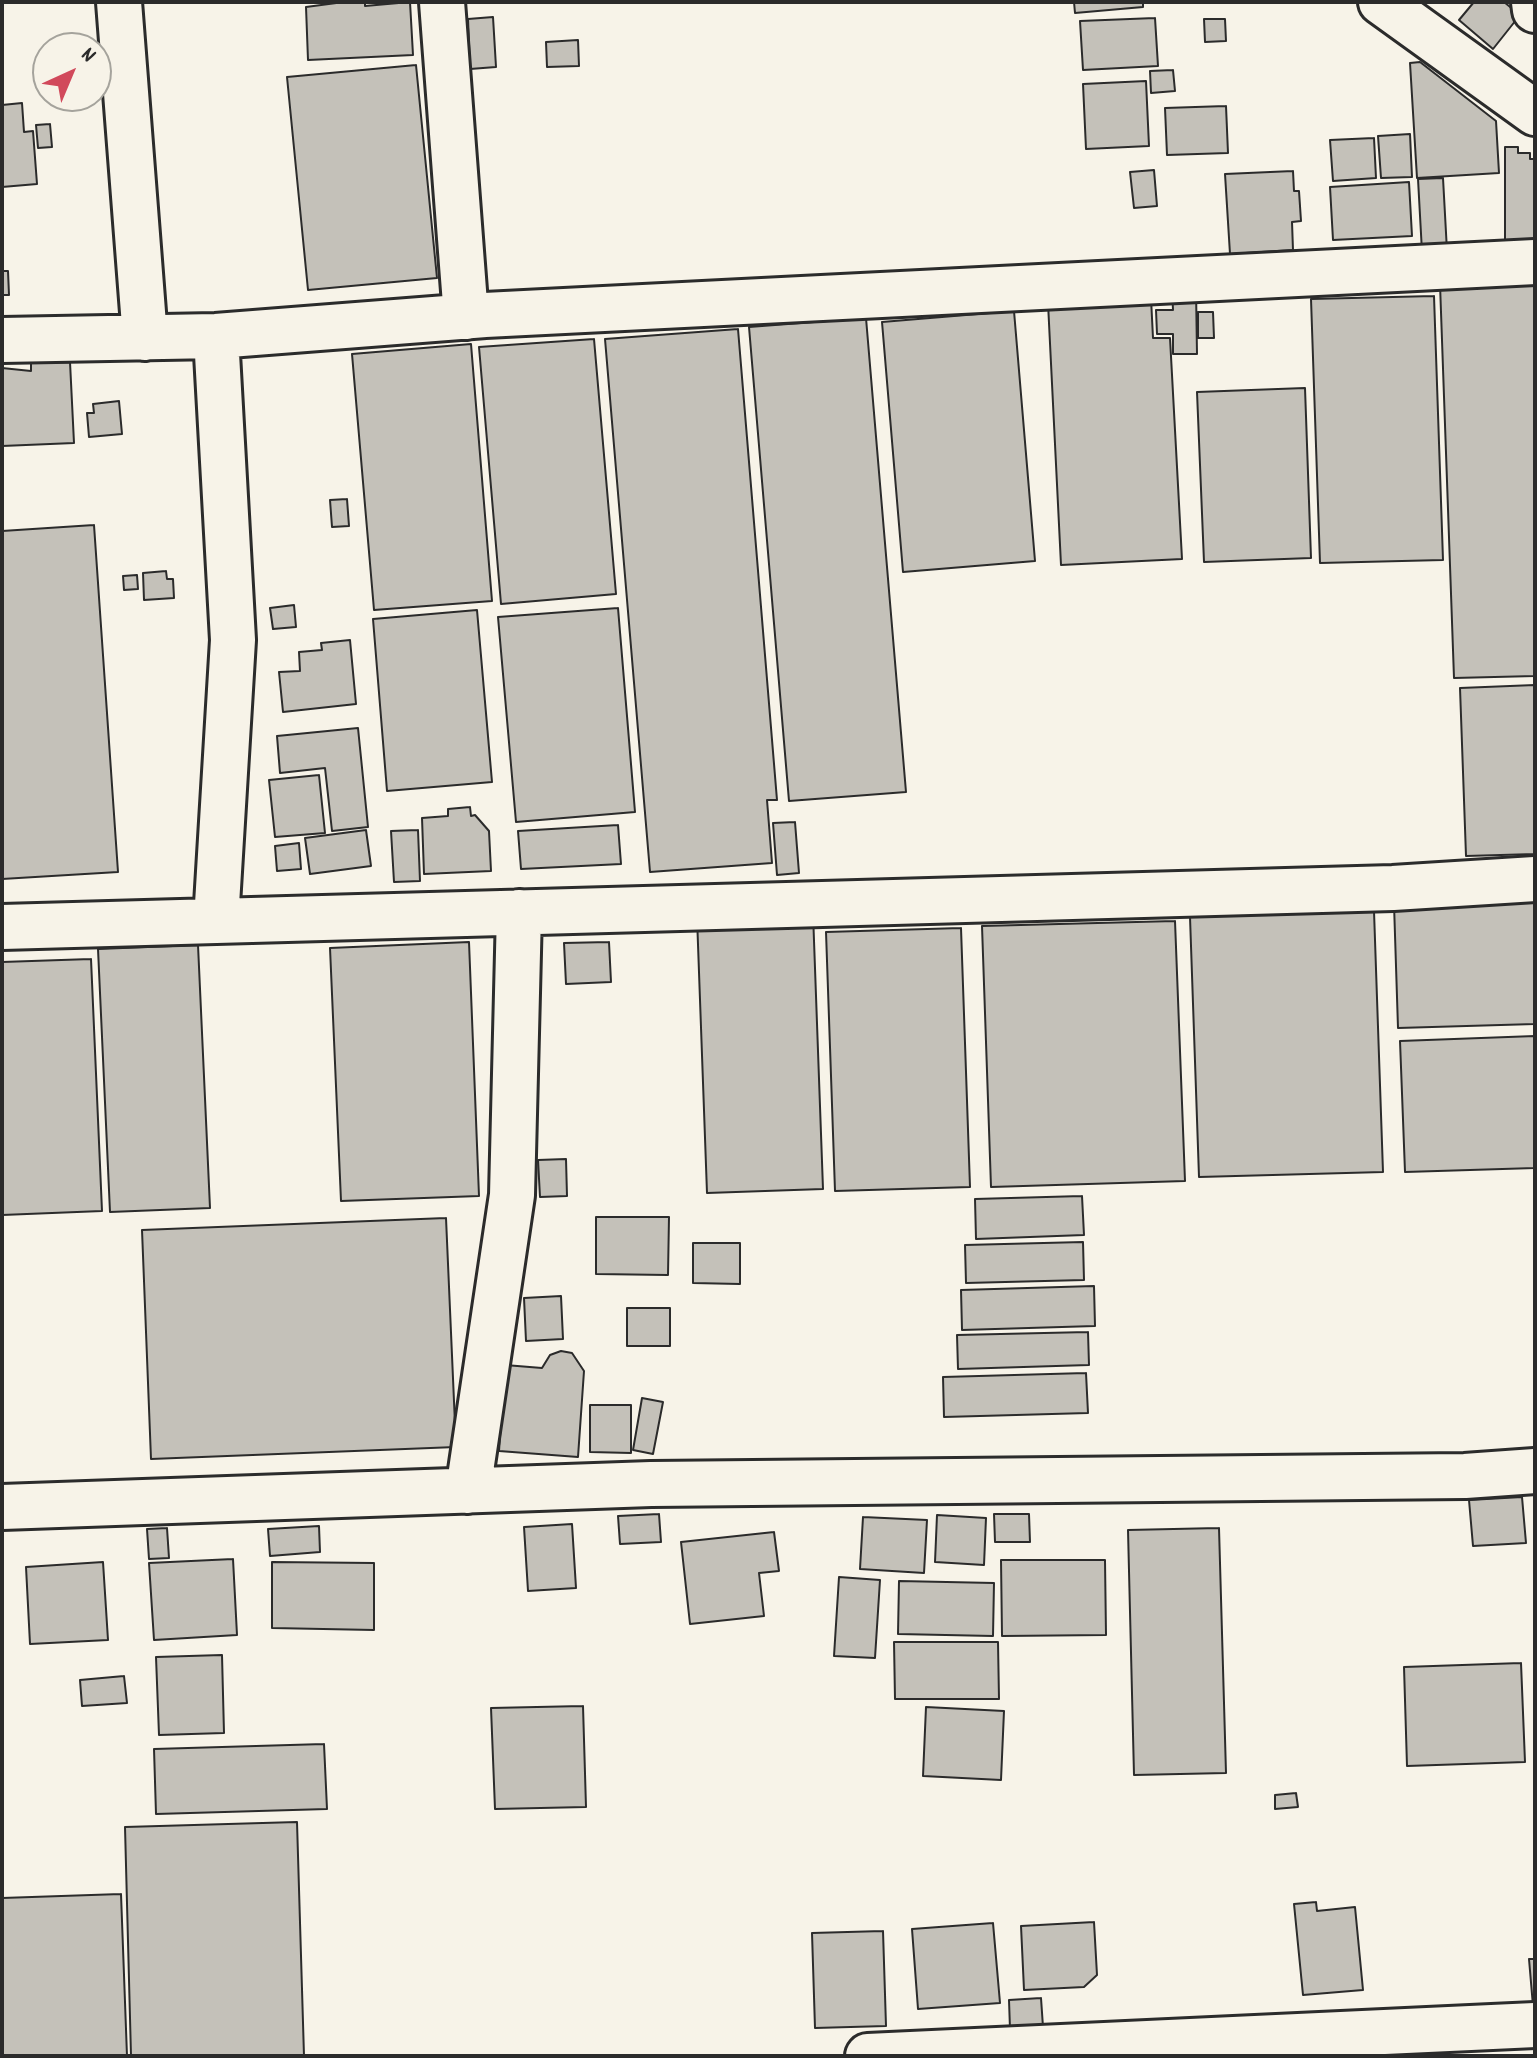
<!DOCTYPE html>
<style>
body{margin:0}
#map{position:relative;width:1537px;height:2058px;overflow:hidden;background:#f7f3e8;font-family:Dekko,sans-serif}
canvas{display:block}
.frame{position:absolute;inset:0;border:4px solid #2b2b2b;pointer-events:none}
.north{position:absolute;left:32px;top:32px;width:80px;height:80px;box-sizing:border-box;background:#f7f3e8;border:2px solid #a5a39c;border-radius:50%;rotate:44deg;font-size:22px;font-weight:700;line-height:32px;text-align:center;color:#2b2b2b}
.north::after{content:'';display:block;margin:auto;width:28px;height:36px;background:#d1495b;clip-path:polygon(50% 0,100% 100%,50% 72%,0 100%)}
</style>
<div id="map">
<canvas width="1537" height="2058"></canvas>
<div class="frame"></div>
<div class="north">N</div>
</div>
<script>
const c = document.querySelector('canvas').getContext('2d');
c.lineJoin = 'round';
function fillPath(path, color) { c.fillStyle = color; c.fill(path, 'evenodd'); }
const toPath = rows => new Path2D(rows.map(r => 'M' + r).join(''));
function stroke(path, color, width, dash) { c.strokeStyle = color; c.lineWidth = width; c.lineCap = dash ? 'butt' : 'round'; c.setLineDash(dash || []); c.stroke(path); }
const building = toPath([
 [344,2,365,2,365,6,410,2,413,55,308,60,306,7,344,2],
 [1074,2,1143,2,1143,7,1075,13,1074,2],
 [1474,2,1504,2,1520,15,1493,49,1459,20,1474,2],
 [493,17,496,67,470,69,468,19,493,17],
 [1155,18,1158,66,1083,70,1080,21,1155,18],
 [1204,19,1225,19,1226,41,1205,42,1204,19],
 [578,40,579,66,547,67,546,42,578,40],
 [1420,62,1496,121,1499,173,1417,178,1410,63,1420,62],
 [416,65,437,278,308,290,287,77,416,65],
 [1173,70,1175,91,1151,93,1150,71,1173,70],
 [1146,81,1149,146,1086,149,1083,84,1146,81],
 [22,103,24,132,33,131,37,184,2,187,2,105,22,103],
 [1226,106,1228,153,1167,155,1165,108,1226,106],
 [50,124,52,147,38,148,36,125,50,124],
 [1410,134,1412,177,1381,178,1378,136,1410,134],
 [1374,138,1376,178,1333,181,1330,140,1374,138],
 [1505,147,1518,147,1518,153,1530,153,1530,159,1535,159,1535,250,1505,250,1505,147],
 [1154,170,1157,206,1134,208,1130,172,1154,170],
 [1293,171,1294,191,1299,191,1301,221,1292,222,1293,250,1230,254,1225,174,1293,171],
 [1443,178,1447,251,1422,252,1418,179,1443,178],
 [1409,182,1412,236,1333,240,1330,187,1409,182],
 [2,271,8,271,9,295,2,295,2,271],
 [1535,281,1535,676,1454,678,1440,284,1535,281],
 [1172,289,1196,289,1197,354,1173,354,1173,334,1157,334,1156,310,1173,310,1172,289],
 [1434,296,1443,560,1320,563,1311,299,1434,296],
 [1151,298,1153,338,1170,338,1182,559,1061,565,1048,303,1151,298],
 [1014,311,1035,561,903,572,882,322,1014,311],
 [1198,312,1213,312,1214,338,1198,338,1198,312],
 [866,318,906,792,789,801,749,327,866,318],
 [738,329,777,800,767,800,772,863,650,872,605,339,738,329],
 [594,339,616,594,501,604,479,347,594,339],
 [471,344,492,601,374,610,352,354,471,344],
 [70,362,74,443,2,446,2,368,31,371,31,363,70,362],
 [1305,388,1311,558,1204,562,1197,392,1305,388],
 [119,401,122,434,89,437,87,413,94,413,93,404,119,401],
 [347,499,349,526,332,527,330,500,347,499],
 [94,525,118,872,2,879,2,531,94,525],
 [166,571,167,579,173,579,174,598,144,600,143,573,166,571],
 [137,575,138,589,124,590,123,576,137,575],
 [294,605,296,627,273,629,270,608,294,605],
 [618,608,635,812,516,822,498,617,618,608],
 [477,610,492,782,387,791,373,619,477,610],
 [350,640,356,704,283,712,279,672,300,671,299,652,322,650,321,643,350,640],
 [1535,685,1535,854,1466,856,1460,688,1535,685],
 [358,728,368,827,332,831,325,768,280,773,277,736,358,728],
 [319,775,325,833,275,837,269,780,319,775],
 [470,807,471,816,475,815,489,831,491,871,424,874,422,818,448,816,448,809,470,807],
 [795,822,799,873,777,875,773,823,795,822],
 [618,825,621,864,521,869,518,831,618,825],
 [366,830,371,866,310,874,305,838,366,830],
 [418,830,420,881,394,882,391,831,418,830],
 [299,843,301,869,277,871,275,846,299,843],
 [1535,899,1535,1024,1398,1028,1394,904,1535,899],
 [1374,911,1383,1172,1199,1177,1190,917,1374,911],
 [813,913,823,1189,707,1193,697,917,813,913],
 [1175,921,1185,1181,991,1187,982,926,1175,921],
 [961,928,970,1187,835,1191,826,932,961,928],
 [469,942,479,1196,341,1201,330,948,469,942],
 [609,942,611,982,566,984,564,943,609,942],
 [198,945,210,1208,110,1212,98,949,198,945],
 [91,959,102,1211,2,1215,2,962,91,959],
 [1535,1036,1535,1168,1405,1172,1400,1041,1535,1036],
 [566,1159,567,1196,540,1197,538,1160,566,1159],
 [1082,1196,1084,1235,976,1239,975,1199,1082,1196],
 [596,1217,669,1217,668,1275,596,1274,596,1217],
 [446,1218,456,1447,151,1459,142,1230,446,1218],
 [1083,1242,1084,1280,966,1283,965,1245,1083,1242],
 [693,1243,740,1243,740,1284,693,1283,693,1243],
 [1094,1286,1095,1326,962,1330,961,1290,1094,1286],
 [561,1296,563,1339,526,1341,524,1298,561,1296],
 [627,1308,670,1308,670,1346,627,1346,627,1308],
 [1088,1332,1089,1365,958,1369,957,1335,1088,1332],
 [561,1351,572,1353,584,1371,578,1457,499,1451,505,1365,542,1368,550,1355,561,1351],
 [1086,1373,1088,1413,944,1417,943,1377,1086,1373],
 [642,1398,663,1402,653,1454,633,1450,642,1398],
 [590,1405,631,1405,631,1453,590,1452,590,1405],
 [1522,1497,1526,1543,1473,1546,1469,1500,1522,1497],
 [659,1514,661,1542,620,1544,618,1516,659,1514],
 [994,1514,1029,1514,1030,1542,995,1542,994,1514],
 [937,1515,986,1518,984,1565,935,1562,937,1515],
 [863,1517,927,1520,924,1573,860,1569,863,1517],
 [572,1524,576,1588,528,1591,524,1527,572,1524],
 [319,1526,320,1552,270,1556,268,1529,319,1526],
 [167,1528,169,1558,149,1559,147,1529,167,1528],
 [1219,1528,1226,1773,1134,1775,1128,1530,1219,1528],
 [774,1532,779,1571,759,1573,764,1616,690,1624,681,1542,774,1532],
 [233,1559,237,1635,154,1640,149,1563,233,1559],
 [1001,1560,1105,1560,1106,1635,1002,1636,1001,1560],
 [103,1562,108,1640,30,1644,26,1567,103,1562],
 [272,1562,374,1563,374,1630,272,1628,272,1562],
 [839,1577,880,1580,875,1658,834,1656,839,1577],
 [899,1581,994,1583,993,1636,898,1634,899,1581],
 [894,1642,998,1642,999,1699,895,1699,894,1642],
 [222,1655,224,1733,159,1735,156,1657,222,1655],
 [1521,1663,1525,1762,1407,1766,1404,1667,1521,1663],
 [124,1676,127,1703,82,1706,80,1680,124,1676],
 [583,1706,586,1807,495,1809,491,1708,583,1706],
 [926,1707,1004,1711,1001,1780,923,1776,926,1707],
 [324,1744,327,1809,156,1814,154,1749,324,1744],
 [1296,1793,1298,1807,1275,1809,1275,1795,1296,1793],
 [297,1822,304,2056,131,2056,125,1827,297,1822],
 [121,1894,127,2056,2,2056,2,1898,121,1894],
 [1316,1902,1317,1911,1355,1907,1363,1990,1303,1995,1294,1904,1316,1902],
 [1094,1922,1097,1975,1084,1987,1024,1990,1021,1926,1094,1922],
 [993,1923,1000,2003,918,2009,912,1929,993,1923],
 [883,1931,886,2026,815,2028,812,1933,883,1931],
 [1529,1959,1535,1959,1535,2006,1533,2006,1529,1959],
 [1041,1998,1043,2027,1010,2029,1009,2000,1041,1998]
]);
const minor = toPath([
 [119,2,145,338],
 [442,2,466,317],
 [1381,2,1535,113],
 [1534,2,1535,10],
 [216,336,233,640,216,921],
 [2,340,216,336,485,315,1535,262],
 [2,927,1393,888,1535,879],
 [468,1491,512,1195,519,912],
 [2,1507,651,1484,1465,1476,1535,1471],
 [868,2056,1535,2025]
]);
fillPath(building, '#c4c1b9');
stroke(building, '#2b2b2b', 2);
stroke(minor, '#2b2b2b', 50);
stroke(minor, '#f7f3e8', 44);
</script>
